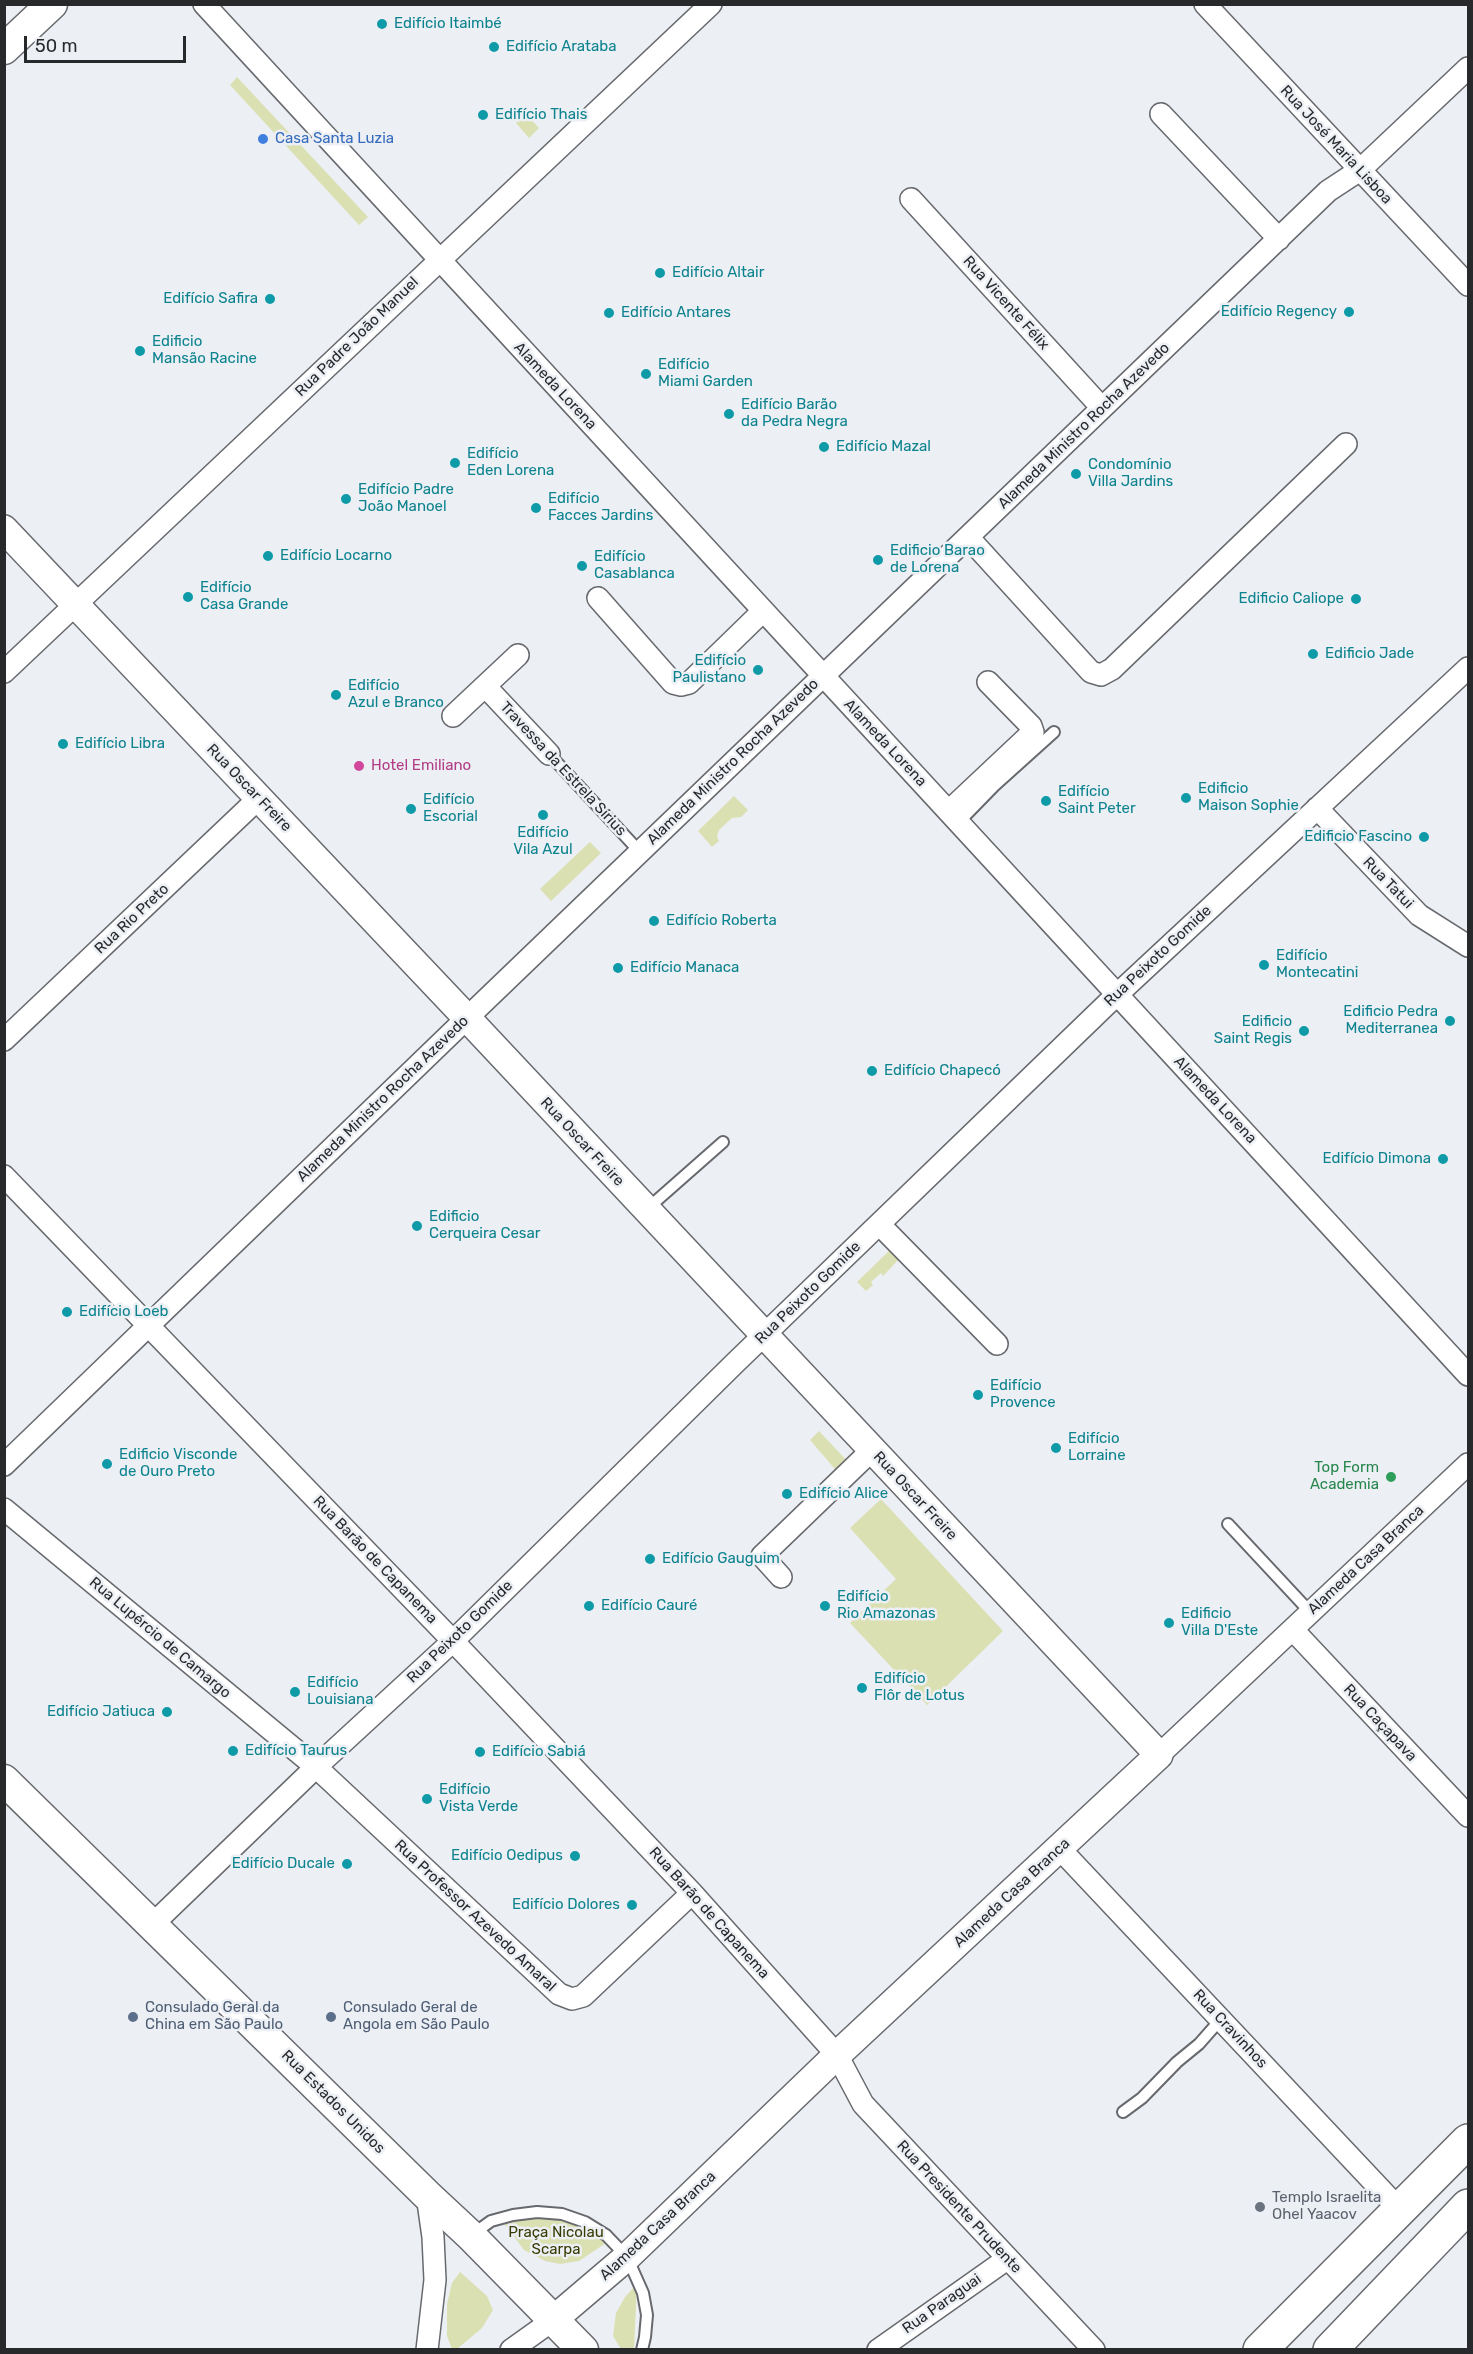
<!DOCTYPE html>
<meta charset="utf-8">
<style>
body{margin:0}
#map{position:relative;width:1473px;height:2354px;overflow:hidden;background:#eceff4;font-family:Rubik,sans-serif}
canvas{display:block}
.frame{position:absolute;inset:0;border:6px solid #28292b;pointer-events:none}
.scale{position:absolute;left:24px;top:36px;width:162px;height:27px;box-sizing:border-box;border:3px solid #28292b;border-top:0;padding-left:8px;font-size:18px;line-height:21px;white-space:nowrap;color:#28292b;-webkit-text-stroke:4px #eceff4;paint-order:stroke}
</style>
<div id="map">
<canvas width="1473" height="2354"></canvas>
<div class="frame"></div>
<div class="scale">50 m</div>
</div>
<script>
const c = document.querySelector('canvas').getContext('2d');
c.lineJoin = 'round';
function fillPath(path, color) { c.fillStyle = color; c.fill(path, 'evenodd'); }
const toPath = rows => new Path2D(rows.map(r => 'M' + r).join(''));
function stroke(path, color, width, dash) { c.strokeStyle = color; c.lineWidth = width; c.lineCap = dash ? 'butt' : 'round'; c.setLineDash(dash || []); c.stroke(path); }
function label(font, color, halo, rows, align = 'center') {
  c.font = font + ' Rubik,sans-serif'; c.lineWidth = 5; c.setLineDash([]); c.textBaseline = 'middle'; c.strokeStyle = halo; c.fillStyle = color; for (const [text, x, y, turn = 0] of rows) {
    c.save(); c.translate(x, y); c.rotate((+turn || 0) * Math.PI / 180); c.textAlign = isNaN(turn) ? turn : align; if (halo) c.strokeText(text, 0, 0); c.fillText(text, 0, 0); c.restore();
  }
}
const green = toPath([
 [237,77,368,217,359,225,230,85],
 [526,114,539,128,529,138,516,123],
 [734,796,748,810,741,817,732,818,719,830,717,837,719,841,712,847,698,831],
 [590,842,601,853,551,901,540,889],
 [892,1248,901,1257,883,1276,881,1273,871,1282,873,1285,866,1291,857,1282],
 [819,1431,851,1465,840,1475,810,1440],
 [881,1499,1003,1631,927,1705,850,1623,896,1579,850,1528],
 [532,2218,550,2218,570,2223,587,2230,606,2243,579,2261,560,2264,545,2261,524,2250,504,2223],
 [460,2272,487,2296,493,2310,482,2328,457,2349,452,2349,447,2336,447,2304,452,2283],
 [637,2284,634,2349,621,2349,613,2336,616,2313,625,2297]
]);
const service = toPath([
 [549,754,640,852],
 [959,822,994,786,1054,732],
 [647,1209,723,1142],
 [1228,1524,1311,1613],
 [1123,2112,1142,2098,1177,2062,1199,2044,1221,2019],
 [473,2234,491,2221,513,2215,537,2212,562,2214,585,2222,606,2235,627,2257,643,2293,647,2315,645,2337,642,2350]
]);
const minor = toPath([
 [204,4,1468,1375],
 [1205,4,1468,285],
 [1161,114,1279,239],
 [911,199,1102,408],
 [968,537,1091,672,1101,675,1112,669,1346,444],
 [598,598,673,683,681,685,689,683,763,611],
 [4,672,711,4],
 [485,686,549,754],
 [453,716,518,655],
 [1317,808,1419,915,1468,946],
 [949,811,1033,732,1031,726,988,682],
 [4,1040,259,798],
 [4,1176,453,1641,692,1893,837,2055,863,2104,1094,2350],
 [879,1224,997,1344],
 [4,1465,467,1018,1328,191,1360,170,1468,68],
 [4,1509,316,1767,559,1994,572,1999,583,1996,692,1893],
 [781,1577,762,1556,872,1450],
 [1293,1630,1468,1816],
 [1159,1755,1468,1464],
 [1060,1849,1400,2210],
 [153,1924,316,1767,453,1641,735,1363,1107,1004,1468,668],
 [427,2195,433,2237,435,2280,427,2350],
 [511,2350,553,2320],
 [878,2350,1007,2259]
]);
const tertiary = toPath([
 [4,529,467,1018,1159,1755,837,2055,627,2257,553,2320]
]);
const secondary = toPath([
 [4,49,52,4],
 [4,1780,427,2195,471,2236,583,2350]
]);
const primary = toPath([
 [1260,2350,1468,2141],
 [1330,2350,1468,2206]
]);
const markers = [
 [382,24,6,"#0f9aa8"],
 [494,47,6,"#0f9aa8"],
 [483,115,6,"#0f9aa8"],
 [263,139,6,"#3f7fe0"],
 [660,273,6,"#0f9aa8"],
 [270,299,6,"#0f9aa8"],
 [1349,312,6,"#0f9aa8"],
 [609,313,6,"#0f9aa8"],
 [140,351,6,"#0f9aa8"],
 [646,374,6,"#0f9aa8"],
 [729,414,6,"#0f9aa8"],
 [824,447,6,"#0f9aa8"],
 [455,463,6,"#0f9aa8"],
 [1076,474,6,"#0f9aa8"],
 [346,499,6,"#0f9aa8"],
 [536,508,6,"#0f9aa8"],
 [268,556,6,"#0f9aa8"],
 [878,560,6,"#0f9aa8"],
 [582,566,6,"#0f9aa8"],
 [188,597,6,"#0f9aa8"],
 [1356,599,6,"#0f9aa8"],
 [1313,654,6,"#0f9aa8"],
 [758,670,6,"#0f9aa8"],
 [336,695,6,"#0f9aa8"],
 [63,744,6,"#0f9aa8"],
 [359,766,6,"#d1479c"],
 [1186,798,6,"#0f9aa8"],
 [1046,801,6,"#0f9aa8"],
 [411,809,6,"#0f9aa8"],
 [543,815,6,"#0f9aa8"],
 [1424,837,6,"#0f9aa8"],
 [654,921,6,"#0f9aa8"],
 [1264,965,6,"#0f9aa8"],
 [618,968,6,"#0f9aa8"],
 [1450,1021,6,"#0f9aa8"],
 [1304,1031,6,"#0f9aa8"],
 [872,1071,6,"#0f9aa8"],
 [1443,1159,6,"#0f9aa8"],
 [417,1226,6,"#0f9aa8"],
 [67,1312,6,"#0f9aa8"],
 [978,1395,6,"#0f9aa8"],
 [1056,1448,6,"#0f9aa8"],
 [107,1464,6,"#0f9aa8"],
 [1391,1477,6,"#2e9e5b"],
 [787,1494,6,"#0f9aa8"],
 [650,1559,6,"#0f9aa8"],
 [589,1606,6,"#0f9aa8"],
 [825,1606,6,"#0f9aa8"],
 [1169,1623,6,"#0f9aa8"],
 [862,1688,6,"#0f9aa8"],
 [295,1692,6,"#0f9aa8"],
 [167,1712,6,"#0f9aa8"],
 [233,1751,6,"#0f9aa8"],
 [480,1752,6,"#0f9aa8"],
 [427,1799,6,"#0f9aa8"],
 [575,1856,6,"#0f9aa8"],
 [347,1864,6,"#0f9aa8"],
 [632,1905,6,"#0f9aa8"],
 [133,2017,6,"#5c6f8a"],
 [331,2017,6,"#5c6f8a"],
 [1260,2207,6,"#6b7280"]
];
const cultureNames = [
 ["Edifício Itaimbé",394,24],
 ["Edifício Arataba",506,47],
 ["Edifício Thais",495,115],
 ["Edifício Altair",672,273],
 ["Edifício Safira",258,299,"right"],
 ["Edifício Regency",1337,312,"right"],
 ["Edifício Antares",621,313],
 ["Edificio",152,342],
 ["Mansão Racine",152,359],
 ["Edifício",658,365],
 ["Miami Garden",658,382],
 ["Edifício Barão",741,405],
 ["da Pedra Negra",741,422],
 ["Edifício Mazal",836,447],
 ["Edifício",467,454],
 ["Eden Lorena",467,471],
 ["Condomínio",1088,465],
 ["Villa Jardins",1088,482],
 ["Edifício Padre",358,490],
 ["João Manoel",358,507],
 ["Edifício",548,499],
 ["Facces Jardins",548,516],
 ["Edificio Barao",890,551],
 ["de Lorena",890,568],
 ["Edifício Locarno",280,556],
 ["Edifício",594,557],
 ["Casablanca",594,574],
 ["Edifício",200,588],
 ["Casa Grande",200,605],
 ["Edificio Caliope",1344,599,"right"],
 ["Edificio Jade",1325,654],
 ["Edifício",746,661,"right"],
 ["Paulistano",746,678,"right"],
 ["Edifício",348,686],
 ["Azul e Branco",348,703],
 ["Edifício Libra",75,744],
 ["Edificio",1198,789],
 ["Maison Sophie",1198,806],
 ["Edifício",1058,792],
 ["Saint Peter",1058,809],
 ["Edifício",423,800],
 ["Escorial",423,817],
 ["Edifício",543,833,"center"],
 ["Vila Azul",543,850,"center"],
 ["Edificio Fascino",1412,837,"right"],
 ["Edifício Roberta",666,921],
 ["Edifício",1276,956],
 ["Montecatini",1276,973],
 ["Edifício Manaca",630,968],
 ["Edificio Pedra",1438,1012,"right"],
 ["Mediterranea",1438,1029,"right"],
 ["Edificio",1292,1022,"right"],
 ["Saint Regis",1292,1039,"right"],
 ["Edifício Chapecó",884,1071],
 ["Edifício Dimona",1431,1159,"right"],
 ["Edificio",429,1217],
 ["Cerqueira Cesar",429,1234],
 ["Edifício Loeb",79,1312],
 ["Edifício",990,1386],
 ["Provence",990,1403],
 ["Edifício",1068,1439],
 ["Lorraine",1068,1456],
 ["Edificio Visconde",119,1455],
 ["de Ouro Preto",119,1472],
 ["Edifício Alice",799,1494],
 ["Edifício Gauguim",662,1559],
 ["Edifício",837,1597],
 ["Rio Amazonas",837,1614],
 ["Edifício Cauré",601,1606],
 ["Edificio",1181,1614],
 ["Villa D'Este",1181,1631],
 ["Edifício",874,1679],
 ["Flôr de Lotus",874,1696],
 ["Edifício",307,1683],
 ["Louisiana",307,1700],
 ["Edifício Jatiuca",155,1712,"right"],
 ["Edifício Taurus",245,1751],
 ["Edifício Sabiá",492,1752],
 ["Edifício",439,1790],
 ["Vista Verde",439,1807],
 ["Edifício Oedipus",563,1856,"right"],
 ["Edifício Ducale",335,1864,"right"],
 ["Edifício Dolores",620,1905,"right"]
];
const shopNames = [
 ["Casa Santa Luzia",275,139]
];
const streetNames = [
 ["Rua José Maria Lisboa",1336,145,47],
 ["Rua Vicente Félix",1006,303,48],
 ["Rua Padre João Manuel",357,337,-44],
 ["Alameda Lorena",555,386,47],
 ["Alameda Ministro Rocha Azevedo",1084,426,-44],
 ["Alameda Lorena",885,743,47],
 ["Alameda Ministro Rocha Azevedo",733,762,-44],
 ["Travessa da Estrela Sírius",563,769,47],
 ["Rua Oscar Freire",249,788,46],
 ["Rua Tatui",1388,883,46],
 ["Rua Rio Preto",132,919,-43],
 ["Rua Peixoto Gomide",1158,956,-43],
 ["Alameda Ministro Rocha Azevedo",383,1099,-44],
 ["Alameda Lorena",1215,1100,47],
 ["Rua Oscar Freire",582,1142,47],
 ["Rua Peixoto Gomide",808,1293,-44],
 ["Rua Oscar Freire",915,1496,47],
 ["Rua Barão de Capanema",375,1560,46],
 ["Alameda Casa Branca",1366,1560,-43],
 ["Rua Peixoto Gomide",460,1632,-44],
 ["Rua Lupércio de Camargo",160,1638,40],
 ["Rua Caçapava",1380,1723,47],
 ["Alameda Casa Branca",1012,1893,-43],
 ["Rua Barão de Capanema",709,1913,48],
 ["Rua Professor Azevedo Amaral",475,1916,43],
 ["Rua Cravinhos",1230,2029,47],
 ["Rua Estados Unidos",333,2102,45],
 ["Rua Presidente Prudente",959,2207,47],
 ["Alameda Casa Branca",658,2226,-43],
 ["Rua Paraguai",942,2304,-35]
];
const hotelNames = [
 ["Hotel Emiliano",371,766]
];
const leisureNames = [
 ["Top Form",1379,1468],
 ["Academia",1379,1485]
];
const serviceNames = [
 ["Consulado Geral da",145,2008],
 ["China em São Paulo",145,2025],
 ["Consulado Geral de",343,2008],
 ["Angola em São Paulo",343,2025]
];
const worshipNames = [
 ["Templo Israelita",1272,2198],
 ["Ohel Yaacov",1272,2215]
];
const parkNames = [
 ["Praça Nicolau",556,2233],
 ["Scarpa",556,2250]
];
fillPath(green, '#dbe0b2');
stroke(service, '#67696e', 14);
stroke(minor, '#67696e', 24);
stroke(tertiary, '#67696e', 30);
stroke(secondary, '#67696e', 33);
stroke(primary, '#67696e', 36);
stroke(service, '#fff', 10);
stroke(minor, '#fff', 21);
stroke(tertiary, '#fff', 27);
stroke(secondary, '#fff', 30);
stroke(primary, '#fff', 33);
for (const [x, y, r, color] of markers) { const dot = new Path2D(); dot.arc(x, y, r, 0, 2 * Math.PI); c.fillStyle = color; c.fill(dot); stroke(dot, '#eceff4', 2); }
label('15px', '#0d838f', '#eceff4', cultureNames, 'left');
label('15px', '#366cbe', '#eceff4', shopNames, 'left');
label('15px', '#28292b', '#eceff4', streetNames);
label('15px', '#b23c85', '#eceff4', hotelNames, 'left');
label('15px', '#27864d', '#eceff4', leisureNames, 'right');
label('15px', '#4e5e75', '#eceff4', serviceNames, 'left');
label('15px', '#5b616d', '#eceff4', worshipNames, 'left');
label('15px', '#393c02', '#eceff4', parkNames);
</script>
